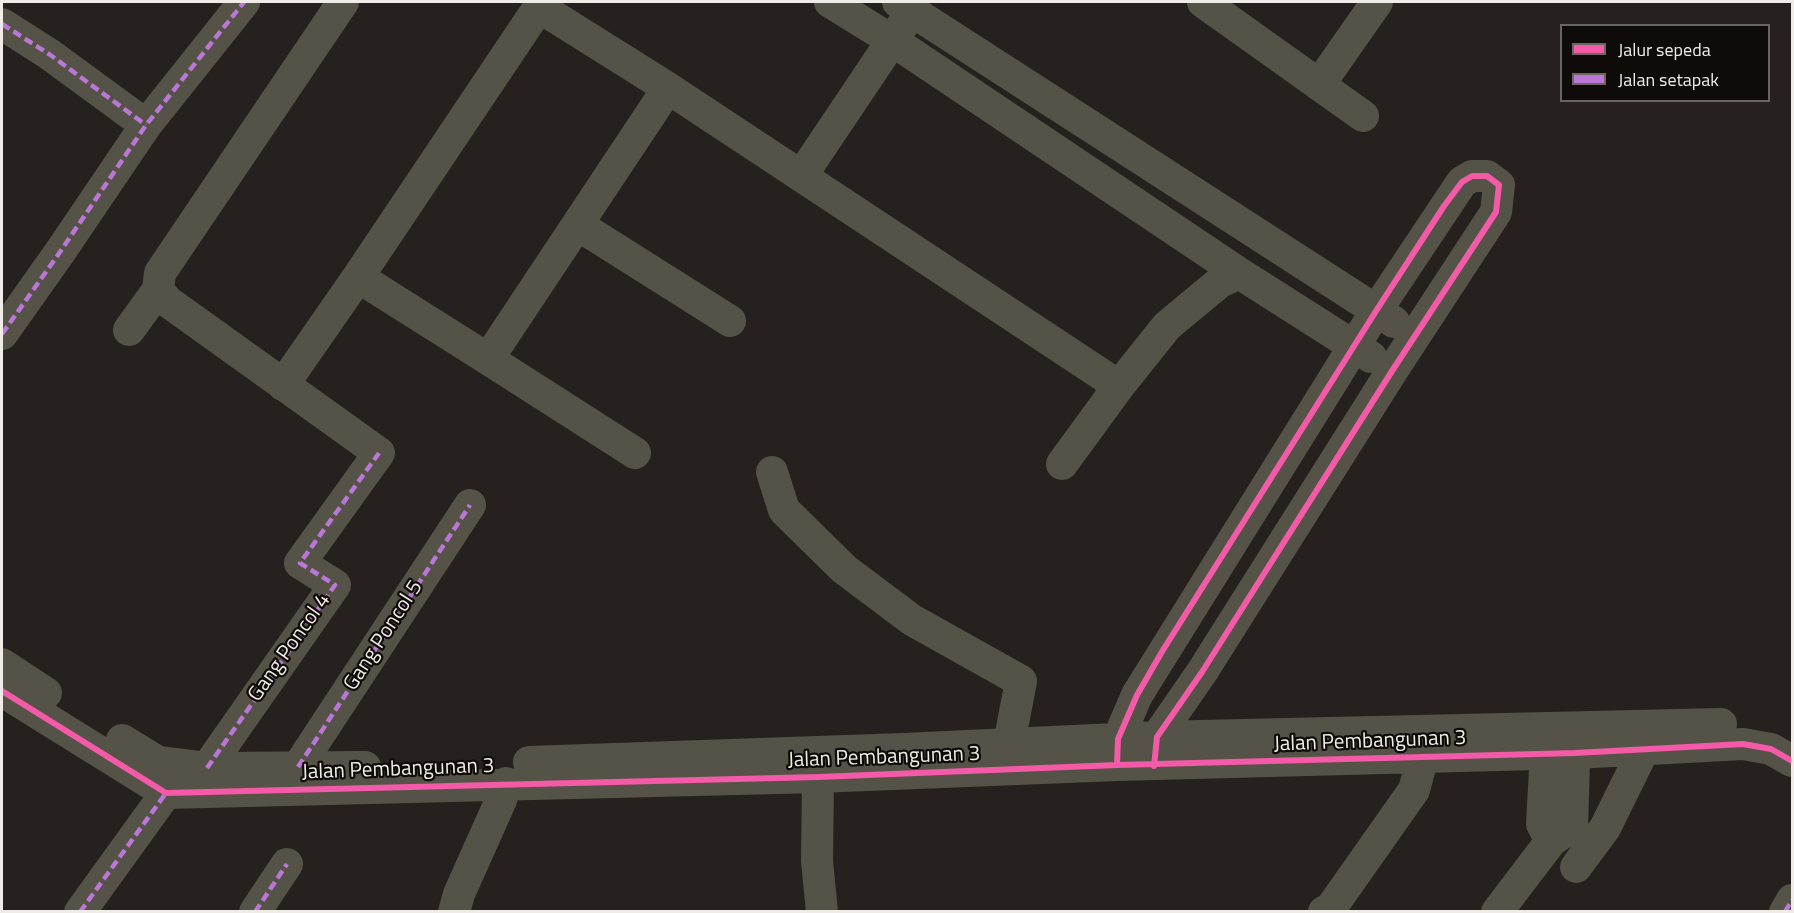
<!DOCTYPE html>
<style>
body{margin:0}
#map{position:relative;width:1794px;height:913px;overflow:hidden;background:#26211e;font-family:"Titillium Web",sans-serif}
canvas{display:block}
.frame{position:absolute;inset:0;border:3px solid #f0ebe6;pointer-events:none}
.legend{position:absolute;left:1560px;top:24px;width:210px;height:78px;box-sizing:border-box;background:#0f0b08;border:2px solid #696561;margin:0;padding:8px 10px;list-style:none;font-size:18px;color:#f0ebe6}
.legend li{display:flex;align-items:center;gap:12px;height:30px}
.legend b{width:30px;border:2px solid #696561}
</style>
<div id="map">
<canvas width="1794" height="913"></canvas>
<div class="frame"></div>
<ul class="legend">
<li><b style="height:8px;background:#f35aa7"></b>Jalur sepeda</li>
<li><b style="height:8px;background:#ba77d6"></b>Jalan setapak</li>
</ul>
</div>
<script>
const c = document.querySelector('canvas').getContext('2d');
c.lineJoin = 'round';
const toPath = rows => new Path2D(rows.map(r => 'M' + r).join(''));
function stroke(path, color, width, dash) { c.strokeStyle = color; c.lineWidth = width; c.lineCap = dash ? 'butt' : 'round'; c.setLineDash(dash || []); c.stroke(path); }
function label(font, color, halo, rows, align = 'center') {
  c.font = font + ' "Titillium Web",sans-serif'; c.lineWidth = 4.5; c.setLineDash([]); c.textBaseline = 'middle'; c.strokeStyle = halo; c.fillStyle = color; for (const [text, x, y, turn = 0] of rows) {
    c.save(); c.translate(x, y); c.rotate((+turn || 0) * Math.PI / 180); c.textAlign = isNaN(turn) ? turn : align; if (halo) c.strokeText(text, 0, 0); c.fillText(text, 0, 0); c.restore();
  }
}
const minor = toPath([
 [830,2,893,41,1239,273,1371,357],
 [898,2,1394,322],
 [1203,2,1363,116],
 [2,24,49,54,146,125],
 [1319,85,1377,2],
 [668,88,1119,386],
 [802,175,904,23],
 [578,225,730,321],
 [358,277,488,359],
 [129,330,158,290],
 [2,334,60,252,146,125,244,2],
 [283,385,358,277,539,7,668,88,488,359,635,453],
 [1062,464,1119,386,1167,326,1220,282,1239,273],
 [772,472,784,510,844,569,912,620,1021,681,1009,744],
 [2,664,46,693],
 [2,691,166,793,818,777,1117,765,1575,753,1743,744,1771,749,1792,761],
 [1547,733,1542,824,1551,841],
 [122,740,158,762,207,768,365,767],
 [1117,758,1118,739,1137,695,1376,311,1462,182,1472,176,1487,176,1499,185,1496,212,1392,371,1202,672,1157,737,1155,753],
 [529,762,904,749,1157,737,1721,724],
 [298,767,470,505],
 [207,768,335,585,300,563,379,453,167,301,158,290,160,273,343,2],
 [818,777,817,861,822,912],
 [1576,867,1605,828,1644,749],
 [80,912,166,793],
 [255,912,287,864],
 [454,912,459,894,501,800,506,783],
 [1324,912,1331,908,1414,790,1423,756],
 [1497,912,1551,841,1572,827,1575,732],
 [1785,912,1792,900]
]);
const quiet = toPath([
 [2,24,49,54,146,125],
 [2,334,60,252,146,125,244,2],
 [298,767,470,505],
 [207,768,335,585,300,563,379,453],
 [80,912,166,793],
 [255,912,287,864],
 [1785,912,1792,900]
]);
const cycleway = toPath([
 [2,691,166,793,818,777,1117,765,1575,753,1743,744,1771,749,1792,761],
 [1117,765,1118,739,1137,695,1163,650,1376,311,1444,206,1462,182,1472,176,1487,176,1499,185,1496,212,1392,371,1202,672,1157,737,1154,766]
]);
const streetNames = [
 ["Gang Poncol 5",384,636,-57],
 ["Gang Poncol 4",290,648,-55],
 ["Jalan Pembangunan 3",1370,742,-2],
 ["Jalan Pembangunan 3",884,758,-2],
 ["Jalan Pembangunan 3",398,770,-2]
];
stroke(minor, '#555247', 32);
stroke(quiet, '#ba77d6', 4.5, [9, 4.5]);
stroke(cycleway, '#f35aa7', 6);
label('21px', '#f0ebe6', '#0f0b08', streetNames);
</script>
